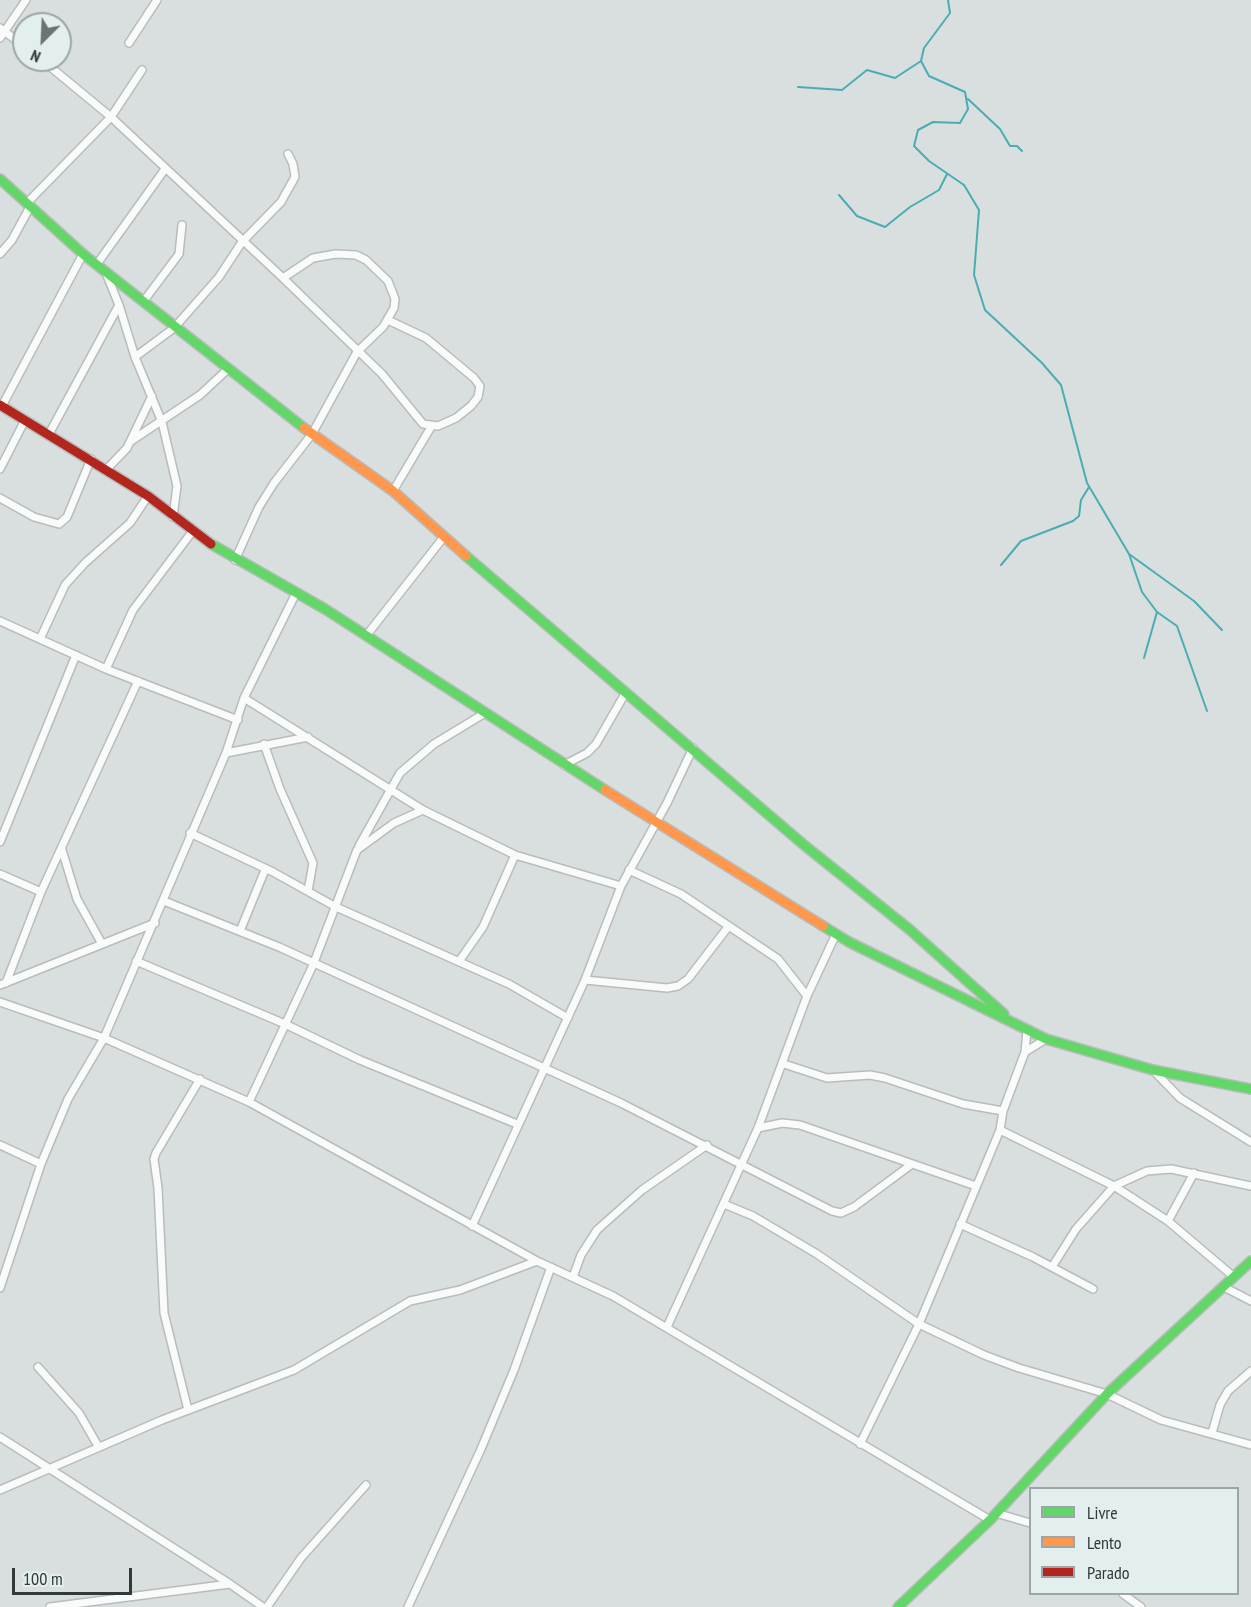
<!DOCTYPE html>
<style>
body{margin:0}
#map{position:relative;width:1251px;height:1607px;overflow:hidden;background:#d9dede;font-family:"PT Sans Narrow",sans-serif}
canvas{display:block}
.legend{position:absolute;left:1029px;top:1487px;width:210px;height:108px;box-sizing:border-box;background:#e3eeef;border:2px solid #9da5a6;margin:0;padding:8px 10px;list-style:none;font-size:18px;color:#333838}
.legend li{display:flex;align-items:center;gap:12px;height:30px}
.legend b{width:30px;border:2px solid #9da5a6}
.north{position:absolute;left:12px;top:12px;width:60px;height:60px;box-sizing:border-box;background:#e3eeef;border:2px solid #9da5a6;border-radius:50%;rotate:204deg;font-size:16px;font-weight:700;line-height:24px;text-align:center;color:#333838}
.north::after{content:'';display:block;margin:auto;width:21px;height:27px;background:#6d7272;clip-path:polygon(50% 0,100% 100%,50% 72%,0 100%)}
.scale{position:absolute;left:12px;top:1568px;width:120px;height:27px;box-sizing:border-box;border:3px solid #333838;border-top:0;padding-left:8px;font-size:18px;line-height:21px;white-space:nowrap;color:#333838;-webkit-text-stroke:4px #e3eeef;paint-order:stroke}
</style>
<div id="map">
<canvas width="1251" height="1607"></canvas>
<ul class="legend">
<li><b style="height:8px;background:#63d668"></b>Livre</li>
<li><b style="height:8px;background:#ff974d"></b>Lento</li>
<li><b style="height:8px;background:#b3261e"></b>Parado</li>
</ul>
<div class="north">N</div>
<div class="scale">100 m</div>
</div>
<script>
const c = document.querySelector('canvas').getContext('2d');
c.lineJoin = 'round';
const toPath = rows => new Path2D(rows.map(r => 'M' + r).join(''));
function stroke(path, color, width, dash) { c.strokeStyle = color; c.lineWidth = width; c.lineCap = dash ? 'butt' : 'round'; c.setLineDash(dash || []); c.stroke(path); }
const stream = toPath([
 [948,0,950,13,924,48,921,61,929,76,965,92,968,109,960,123,933,122,918,130,914,146,929,161,964,185,979,210,974,275,985,310,1042,363,1061,385,1087,483,1129,554,1194,601,1222,630],
 [798,87,842,90,867,70,895,78,921,61],
 [968,99,1000,129,1010,146,1017,146,1022,151],
 [839,195,857,216,885,227,910,207,939,190,947,174],
 [1129,554,1142,592,1157,612,1177,626,1207,711],
 [1001,565,1021,541,1073,521,1079,516,1081,500,1089,487],
 [1144,658,1157,612]
]);
const street = toPath([
 [0,28,24,46],
 [0,38,26,0],
 [129,43,157,0],
 [42,60,111,117,283,278,382,374,423,424,438,426,456,418,471,406,478,397,480,386,474,378,426,338,388,320],
 [27,203,111,117,142,70],
 [0,254,12,240,30,207],
 [97,264,165,169],
 [106,273,119,305,135,357,162,422,177,486,173,517],
 [143,302,179,254,182,225],
 [135,357,174,328,219,277,242,242,281,202,295,177,293,164,288,154],
 [2,406,83,254],
 [49,434,119,305],
 [131,441,200,395,228,369],
 [0,469,25,420],
 [106,470,127,448,152,396],
 [393,491,431,427],
 [0,498,34,517,59,524,67,517,91,459],
 [235,560,259,507,274,483,312,434,357,352,383,327,394,308,395,299,388,281,366,260,356,255,336,254,313,258,283,278],
 [0,621,106,669,238,720],
 [366,636,443,538],
 [40,639,65,585,85,563,130,523,148,496],
 [106,669,133,610,192,532],
 [244,698,423,810],
 [264,744,280,789,313,863,308,891],
 [226,753,308,737],
 [564,765,587,753,596,744,626,692],
 [190,833,273,872,336,907,509,984,568,1018],
 [0,842,76,655],
 [359,846,400,773,434,744,485,713],
 [62,850,77,899,102,944],
 [629,870,681,894,778,959,807,996],
 [0,874,41,892],
 [164,901,279,947,621,1103,832,1211,841,1213,854,1207,912,1164],
 [240,931,265,870],
 [460,960,483,927,515,855],
 [136,961,285,1024,360,1060,517,1124],
 [585,980,667,988,678,986,688,979,728,927],
 [6,983,41,892,138,681],
 [0,985,155,923],
 [0,1002,104,1038,249,1102,537,1261,613,1296,990,1520],
 [1025,1052,1046,1039],
 [784,1064,827,1078,870,1075,885,1078,963,1104,1003,1111],
 [1153,1070,1180,1098,1251,1142],
 [249,1102,313,965,357,850,394,823,423,810,515,855,621,886],
 [758,1128,782,1123,800,1125,976,1186],
 [1000,1130,1114,1186,1168,1221,1234,1277],
 [0,1145,41,1164],
 [724,1204,753,1216,817,1254,919,1324,984,1355,1019,1368,1107,1394,1161,1420,1251,1445],
 [1168,1221,1194,1173],
 [960,1224,1033,1257,1093,1289],
 [472,1226,585,980,621,886,667,803,693,748],
 [1052,1267,1076,1229,1114,1186,1147,1171,1171,1169,1251,1186],
 [573,1277,581,1255,597,1230,642,1190,707,1145],
 [1224,1287,1251,1301],
 [0,1288,41,1164,68,1099,104,1038,226,753,244,698,296,593],
 [667,1327,758,1128,807,996,836,934],
 [38,1367,79,1413,98,1446],
 [188,1410,164,1313,158,1188,154,1159,156,1153,200,1079],
 [1212,1433,1220,1405,1228,1391,1251,1371],
 [0,1437,230,1584],
 [860,1444,919,1324,1000,1130,1003,1111,1025,1052,1027,1030],
 [0,1490,162,1420,294,1370,410,1301,460,1290,537,1261],
 [996,1513,1030,1523],
 [1123,1594,1141,1607],
 [50,1607,230,1584,263,1607],
 [267,1607,301,1558,366,1485],
 [408,1607,481,1449,514,1370,551,1267]
]);
const fast = toPath([
 [0,179,83,254,304,428],
 [211,544,325,609,605,790],
 [466,556,804,845,909,929,1004,1014],
 [823,926,849,942,1046,1039,1153,1070,1251,1089],
 [898,1607,990,1520,1107,1394,1251,1261]
]);
const slow = toPath([
 [304,428,393,491,466,556],
 [605,790,823,926]
]);
const jam = toPath([
 [0,405,148,496,211,544]
]);
stroke(stream, '#4aadb2', 2);
stroke(street, '#b8bcbc', 10);
stroke(fast, '#b8bcbc', 12);
stroke(slow, '#b8bcbc', 12);
stroke(jam, '#b8bcbc', 12);
stroke(street, '#f9fafa', 7);
stroke(fast, '#63d668', 9);
stroke(slow, '#ff974d', 9);
stroke(jam, '#b3261e', 9);
</script>
